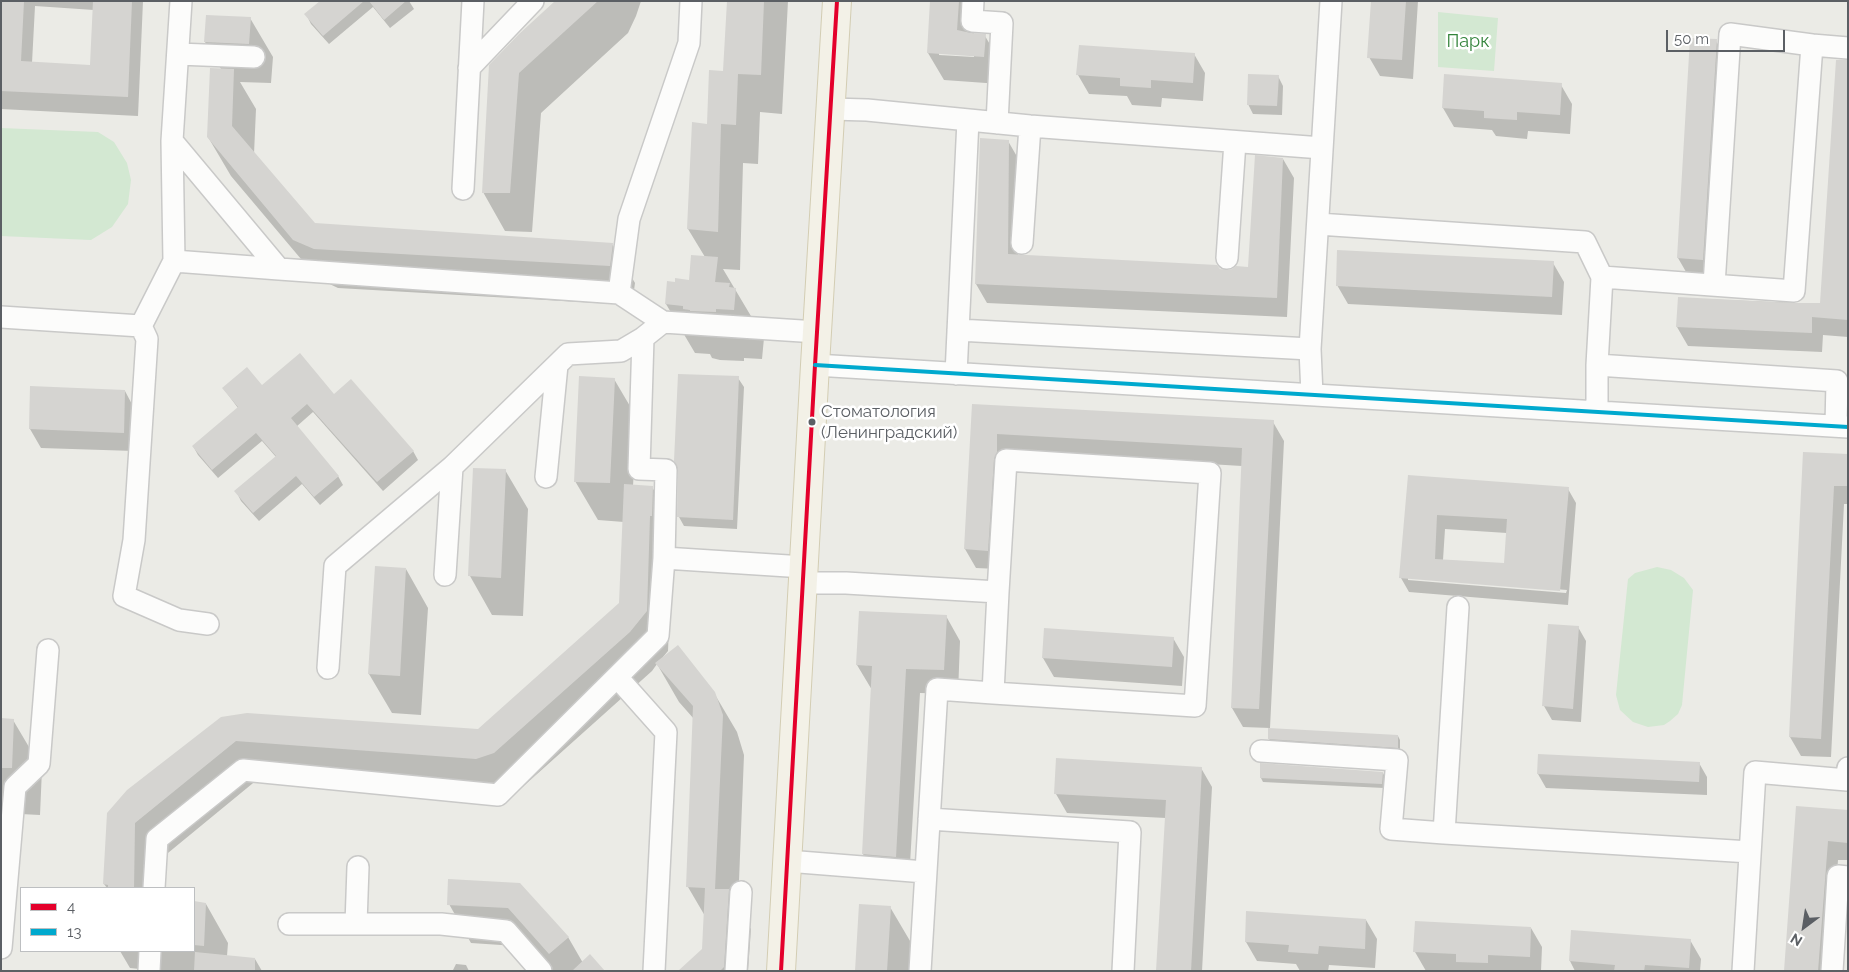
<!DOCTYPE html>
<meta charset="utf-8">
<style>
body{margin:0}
#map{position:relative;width:1849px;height:972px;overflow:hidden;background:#ebebe6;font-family:Raleway,sans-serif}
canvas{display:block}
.frame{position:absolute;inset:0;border:2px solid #5b5f64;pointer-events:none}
.legend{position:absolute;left:20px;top:887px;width:175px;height:65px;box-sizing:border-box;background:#fff;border:1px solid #bdbfc1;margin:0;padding:6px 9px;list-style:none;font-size:15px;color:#5b5f64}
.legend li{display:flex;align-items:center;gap:10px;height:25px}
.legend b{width:25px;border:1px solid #bdbfc1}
.north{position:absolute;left:1779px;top:902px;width:50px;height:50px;-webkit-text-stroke:4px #fff;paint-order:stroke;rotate:211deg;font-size:14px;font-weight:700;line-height:20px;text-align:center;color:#5b5f64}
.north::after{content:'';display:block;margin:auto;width:18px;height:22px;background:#5b5f64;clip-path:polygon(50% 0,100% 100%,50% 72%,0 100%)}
.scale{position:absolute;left:1666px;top:30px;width:119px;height:22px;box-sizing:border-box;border:2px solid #5b5f64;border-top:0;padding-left:6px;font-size:15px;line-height:18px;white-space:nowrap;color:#5b5f64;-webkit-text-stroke:4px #fff;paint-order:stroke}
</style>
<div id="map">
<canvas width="1849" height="972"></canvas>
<div class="frame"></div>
<ul class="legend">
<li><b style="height:6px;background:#e4002b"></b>4</li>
<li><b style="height:6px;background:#00a9ce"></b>13</li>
</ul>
<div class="north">N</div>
<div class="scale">50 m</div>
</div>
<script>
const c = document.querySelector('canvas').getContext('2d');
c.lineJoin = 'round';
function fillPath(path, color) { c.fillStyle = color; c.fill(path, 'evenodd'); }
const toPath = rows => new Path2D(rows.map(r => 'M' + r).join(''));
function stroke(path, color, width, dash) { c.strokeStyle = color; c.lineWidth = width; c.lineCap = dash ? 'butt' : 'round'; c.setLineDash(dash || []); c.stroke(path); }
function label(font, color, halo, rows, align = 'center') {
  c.font = font + ' Raleway,sans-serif'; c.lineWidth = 5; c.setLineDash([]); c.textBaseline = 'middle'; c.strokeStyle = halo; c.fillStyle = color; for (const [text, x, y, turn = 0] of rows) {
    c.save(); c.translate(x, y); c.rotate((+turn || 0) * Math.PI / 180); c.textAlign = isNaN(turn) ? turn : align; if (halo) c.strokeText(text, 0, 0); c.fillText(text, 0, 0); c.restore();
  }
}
const green = toPath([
 [1438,12,1498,18,1494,71,1438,67],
 [1,128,98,132,114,142,127,163,131,180,128,204,112,227,91,240,1,236],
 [1657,567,1671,570,1684,578,1693,590,1682,705,1678,714,1670,721,1664,725,1648,727,1633,722,1620,710,1616,695,1628,579,1635,573]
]);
const shadow = toPath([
 [1,1,143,1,138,116,1,109],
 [35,6,94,10,91,66,32,63],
 [322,1,409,1,414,9,390,28,373,7,329,44,311,24,306,14],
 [557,1,641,1,636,16,628,33,541,113,532,232,505,231,483,192,490,66],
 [728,1,788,1,782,114,760,112,758,164,743,163,740,270,723,269,764,338,762,359,744,358,744,361,720,360,712,358,710,354,695,353,666,304,676,283,690,281,705,257,688,229,708,125,724,73],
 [931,1,976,1,974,35,985,36,1001,63,1000,84,944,80,928,53],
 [939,52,974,55,974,57,939,55],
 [1373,1,1418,1,1413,79,1380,76,1369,57],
 [207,17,250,18,273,57,271,83,240,82,256,109,254,154,315,224,612,244,635,283,632,305,338,288,317,278,231,176,208,137,221,69,205,42],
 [1716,41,1727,60,1713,278,1689,277,1678,258],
 [1194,54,1205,73,1203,101,1162,98,1161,107,1132,105,1127,96,1089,94,1078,75],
 [1848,62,1848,337,1823,335,1822,352,1688,346,1677,327,1679,298,1821,304],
 [1278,76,1283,86,1282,115,1253,114,1248,104],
 [1561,85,1572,104,1570,134,1528,131,1527,139,1496,136,1492,130,1454,127,1443,108],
 [1008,141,1019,160,1018,255,1220,270,1227,272,1249,268,1283,159,1294,178,1287,317,987,303,976,284],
 [1553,263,1564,282,1562,315,1348,304,1337,285],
 [738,378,744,387,737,529,684,526,679,517],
 [614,379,637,418,633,486,652,487,675,526,672,554,668,651,663,657,714,693,737,732,744,755,738,906,751,929,748,971,680,971,703,949,705,916,688,887,694,719,679,702,657,664,652,671,517,792,499,797,258,779,157,862,156,888,107,888,104,884,108,814,222,718,478,730,620,603,624,522,598,520,575,481],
 [262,387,334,396,413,451,418,460,383,491,313,412,296,427,338,476,343,485,320,505,302,484,259,521,241,501,236,491,276,457,262,441,218,478,198,455,193,446,238,408,223,388],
 [125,391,135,410,134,451,41,448,30,429],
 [974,405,1273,422,1284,441,1270,728,1243,727,1232,708,1242,466,1008,452,998,569,976,568,965,549],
 [1805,453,1848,455,1848,504,1844,504,1831,757,1801,756,1790,737],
 [474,469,505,470,528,509,523,616,492,615,470,576],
 [1409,476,1568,489,1576,503,1568,605,1409,592,1401,578],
 [1445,529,1507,533,1506,564,1443,560],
 [1408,577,1567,590,1566,593,1408,580],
 [406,569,428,608,421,715,392,713,369,674],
 [860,612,946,616,960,641,958,694,920,693,909,881,877,879,863,854,872,690,857,665],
 [1578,627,1586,641,1581,722,1552,720,1544,706],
 [1173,638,1184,657,1182,686,1054,677,1043,658],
 [1,719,13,720,42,769,40,815,1,813],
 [1398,736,1400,740,1400,751,1272,743,1269,739],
 [1539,756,1699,763,1707,777,1707,795,1546,788,1538,774],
 [1262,765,1383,773,1385,777,1384,788,1263,782,1261,778],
 [1201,768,1212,787,1202,971,1157,971,1166,818,1067,813,1056,794],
 [1798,807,1848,811,1848,860,1838,860,1830,971,1786,971],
 [520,884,568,937,583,963,603,971,553,971,531,947,471,943,449,904],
 [194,903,206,904,228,943,227,956,255,959,262,971,159,971,130,968,120,951,194,951],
 [890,907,913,946,911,971,856,971],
 [1366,920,1377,939,1375,968,1329,965,1328,971,1300,971,1296,964,1257,961,1246,942],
 [1531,928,1542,947,1541,971,1426,971,1415,952],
 [1690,940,1701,959,1700,971,1575,971,1570,961],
 [456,964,466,965,469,971,430,971,453,970]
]);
const building = toPath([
 [1,1,24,1,21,61,90,65,93,1,132,1,128,97,1,91],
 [320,1,364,1,323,36,304,14],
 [369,1,406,1,384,20],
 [555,1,598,1,519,73,510,193,482,193,489,65,519,34],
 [727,1,764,1,761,75,738,74,736,125,721,124,718,232,687,229,692,122,707,124,709,70,723,71],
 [930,1,959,1,957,30,971,33,986,34,984,57,927,53],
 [1371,1,1406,1,1402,60,1367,58],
 [206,15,251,17,249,44,204,42],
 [1690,38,1717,39,1703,260,1677,258],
 [1079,45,1195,53,1193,83,1151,80,1151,88,1120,86,1120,78,1076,75],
 [1836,60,1848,60,1848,320,1812,317,1812,333,1676,327,1678,297,1793,303,1820,303],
 [210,68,234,69,232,126,315,223,613,243,610,266,314,249,293,240,207,137],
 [1248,74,1279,75,1277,106,1247,105],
 [1444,74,1562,83,1560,115,1517,112,1517,120,1484,118,1484,111,1442,108],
 [980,138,1009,140,1008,254,1217,265,1220,269,1227,270,1232,269,1236,266,1248,267,1255,155,1283,158,1277,298,975,284],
 [1337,250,1554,261,1552,297,1336,286],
 [691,255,718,257,715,282,730,283,729,287,736,288,734,310,716,309,716,312,690,311,690,310,683,309,683,306,665,304,667,281,675,282,675,278,689,280],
 [300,353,334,394,351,379,414,451,377,482,307,404,291,418,339,476,314,497,296,476,253,513,234,491,276,456,256,433,212,470,192,446,238,407,222,388,247,367,262,385],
 [678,374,739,376,733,520,677,517,678,470,674,461],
 [579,376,615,378,610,483,574,482],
 [30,386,125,390,124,433,29,429],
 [972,404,1274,420,1259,709,1231,708,1242,448,997,434,997,452,994,459,988,551,964,549],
 [1803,452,1848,454,1848,486,1834,486,1821,739,1789,737],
 [473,468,506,469,501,578,468,576],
 [1408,475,1569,487,1560,591,1399,578],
 [1437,515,1507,519,1504,563,1435,559],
 [624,484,653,486,652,516,650,516,647,611,630,632,494,753,476,759,236,741,135,823,134,888,108,888,108,885,103,884,107,813,127,790,221,717,247,713,478,729,619,603],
 [375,566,406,568,400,676,368,674],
 [859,611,947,615,944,670,906,669,896,857,862,854,872,666,856,665],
 [1548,624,1579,626,1573,709,1542,706],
 [1044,628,1174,637,1172,667,1042,658],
 [678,645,715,692,723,715,715,889,729,889,724,967,720,971,678,971,702,949,705,888,686,887,693,706,655,663],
 [1,718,14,719,12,768,1,768],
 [1268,728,1398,735,1398,748,1268,739],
 [1538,754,1700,762,1699,782,1537,774],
 [1056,758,1202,767,1191,971,1156,971,1166,800,1054,794],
 [1260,763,1383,772,1382,784,1260,778],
 [1796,806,1848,810,1848,843,1828,841,1818,971,1784,971],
 [448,879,520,883,569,937,549,954,508,908,447,905],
 [194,901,206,903,204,946,194,945],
 [859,904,891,906,887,971,855,971],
 [1246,911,1366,919,1365,949,1319,946,1318,954,1288,952,1289,945,1245,942],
 [1415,921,1531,927,1530,957,1488,955,1488,963,1456,962,1456,954,1413,952],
 [1571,930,1691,939,1689,968,1645,965,1644,971,1614,971,1615,965,1569,961],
 [195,952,255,958,255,971,194,971],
 [590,954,605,971,572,971]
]);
const minor = toPath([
 [181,1,172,141,279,269,619,293,663,322,817,332],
 [973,1,972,21,1002,23,997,123],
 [178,54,254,57],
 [469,68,533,1],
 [831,109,867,110,1030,126,1322,148],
 [172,141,174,261],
 [463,189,473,1],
 [1318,224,1585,242,1602,277,1597,365,1597,412],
 [1022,243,1030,126],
 [1227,258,1235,142],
 [1602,277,1794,291,1812,45,1848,48],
 [1714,285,1730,34,1812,45],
 [619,293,629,219,689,43,691,1],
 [1,317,141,326,174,261,279,269],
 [141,326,147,339,134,540,124,596,179,620,208,624],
 [958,330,1310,349],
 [643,338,639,469,666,470,664,558],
 [815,365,1848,427],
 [1597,365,1837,381,1836,426],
 [956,374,968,120],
 [1312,395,1310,349,1331,1],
 [546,477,557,365],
 [445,575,452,467],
 [803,583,846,583,998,592,993,693,937,689,920,971],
 [1458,607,1444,833,1750,852],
 [328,668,335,566,452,467,568,354,621,351,643,338,663,322],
 [617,677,666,732,654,971],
 [993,693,1195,706,1210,473,1006,460,998,592],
 [1261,751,1397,760,1391,829,1444,833],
 [929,819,1130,832,1123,971],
 [787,861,925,872],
 [154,888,157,839,243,770,498,795,658,636,664,558,804,567],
 [289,924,441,924,506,931,541,971],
 [356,924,358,867],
 [1,948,15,787,39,764,48,650],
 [149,971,150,951],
 [736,971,741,892],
 [1743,971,1755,772,1847,780,1848,768],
 [1832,971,1838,876,1848,877]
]);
const major = toPath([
 [781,971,815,365,837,1]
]);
const bus1 = toPath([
 [781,971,815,365,837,1]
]);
const bus2 = toPath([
 [815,365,1848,427]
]);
const markers = [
 [812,422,4.5,"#5b5f64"]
];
const busNames = [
 ["Стоматология",821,412],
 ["(Ленинградский)",821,433]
];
const parkNames = [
 ["Парк",1468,42]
];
fillPath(green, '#d3e8d2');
fillPath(shadow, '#0003');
fillPath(building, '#d5d4d1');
stroke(minor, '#c9c9c8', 24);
stroke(major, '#d3cdb3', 30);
stroke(minor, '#fcfcfb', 21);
stroke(major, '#f3f1e7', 28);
stroke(bus1, '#e4002b', 4);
stroke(bus2, '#00a9ce', 4);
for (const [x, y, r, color] of markers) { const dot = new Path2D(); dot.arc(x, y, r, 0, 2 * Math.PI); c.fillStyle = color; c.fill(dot); stroke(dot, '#fff', 2); }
label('17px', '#5b5f64', '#fff', busNames, 'left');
label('18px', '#33843b', '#fff', parkNames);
</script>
